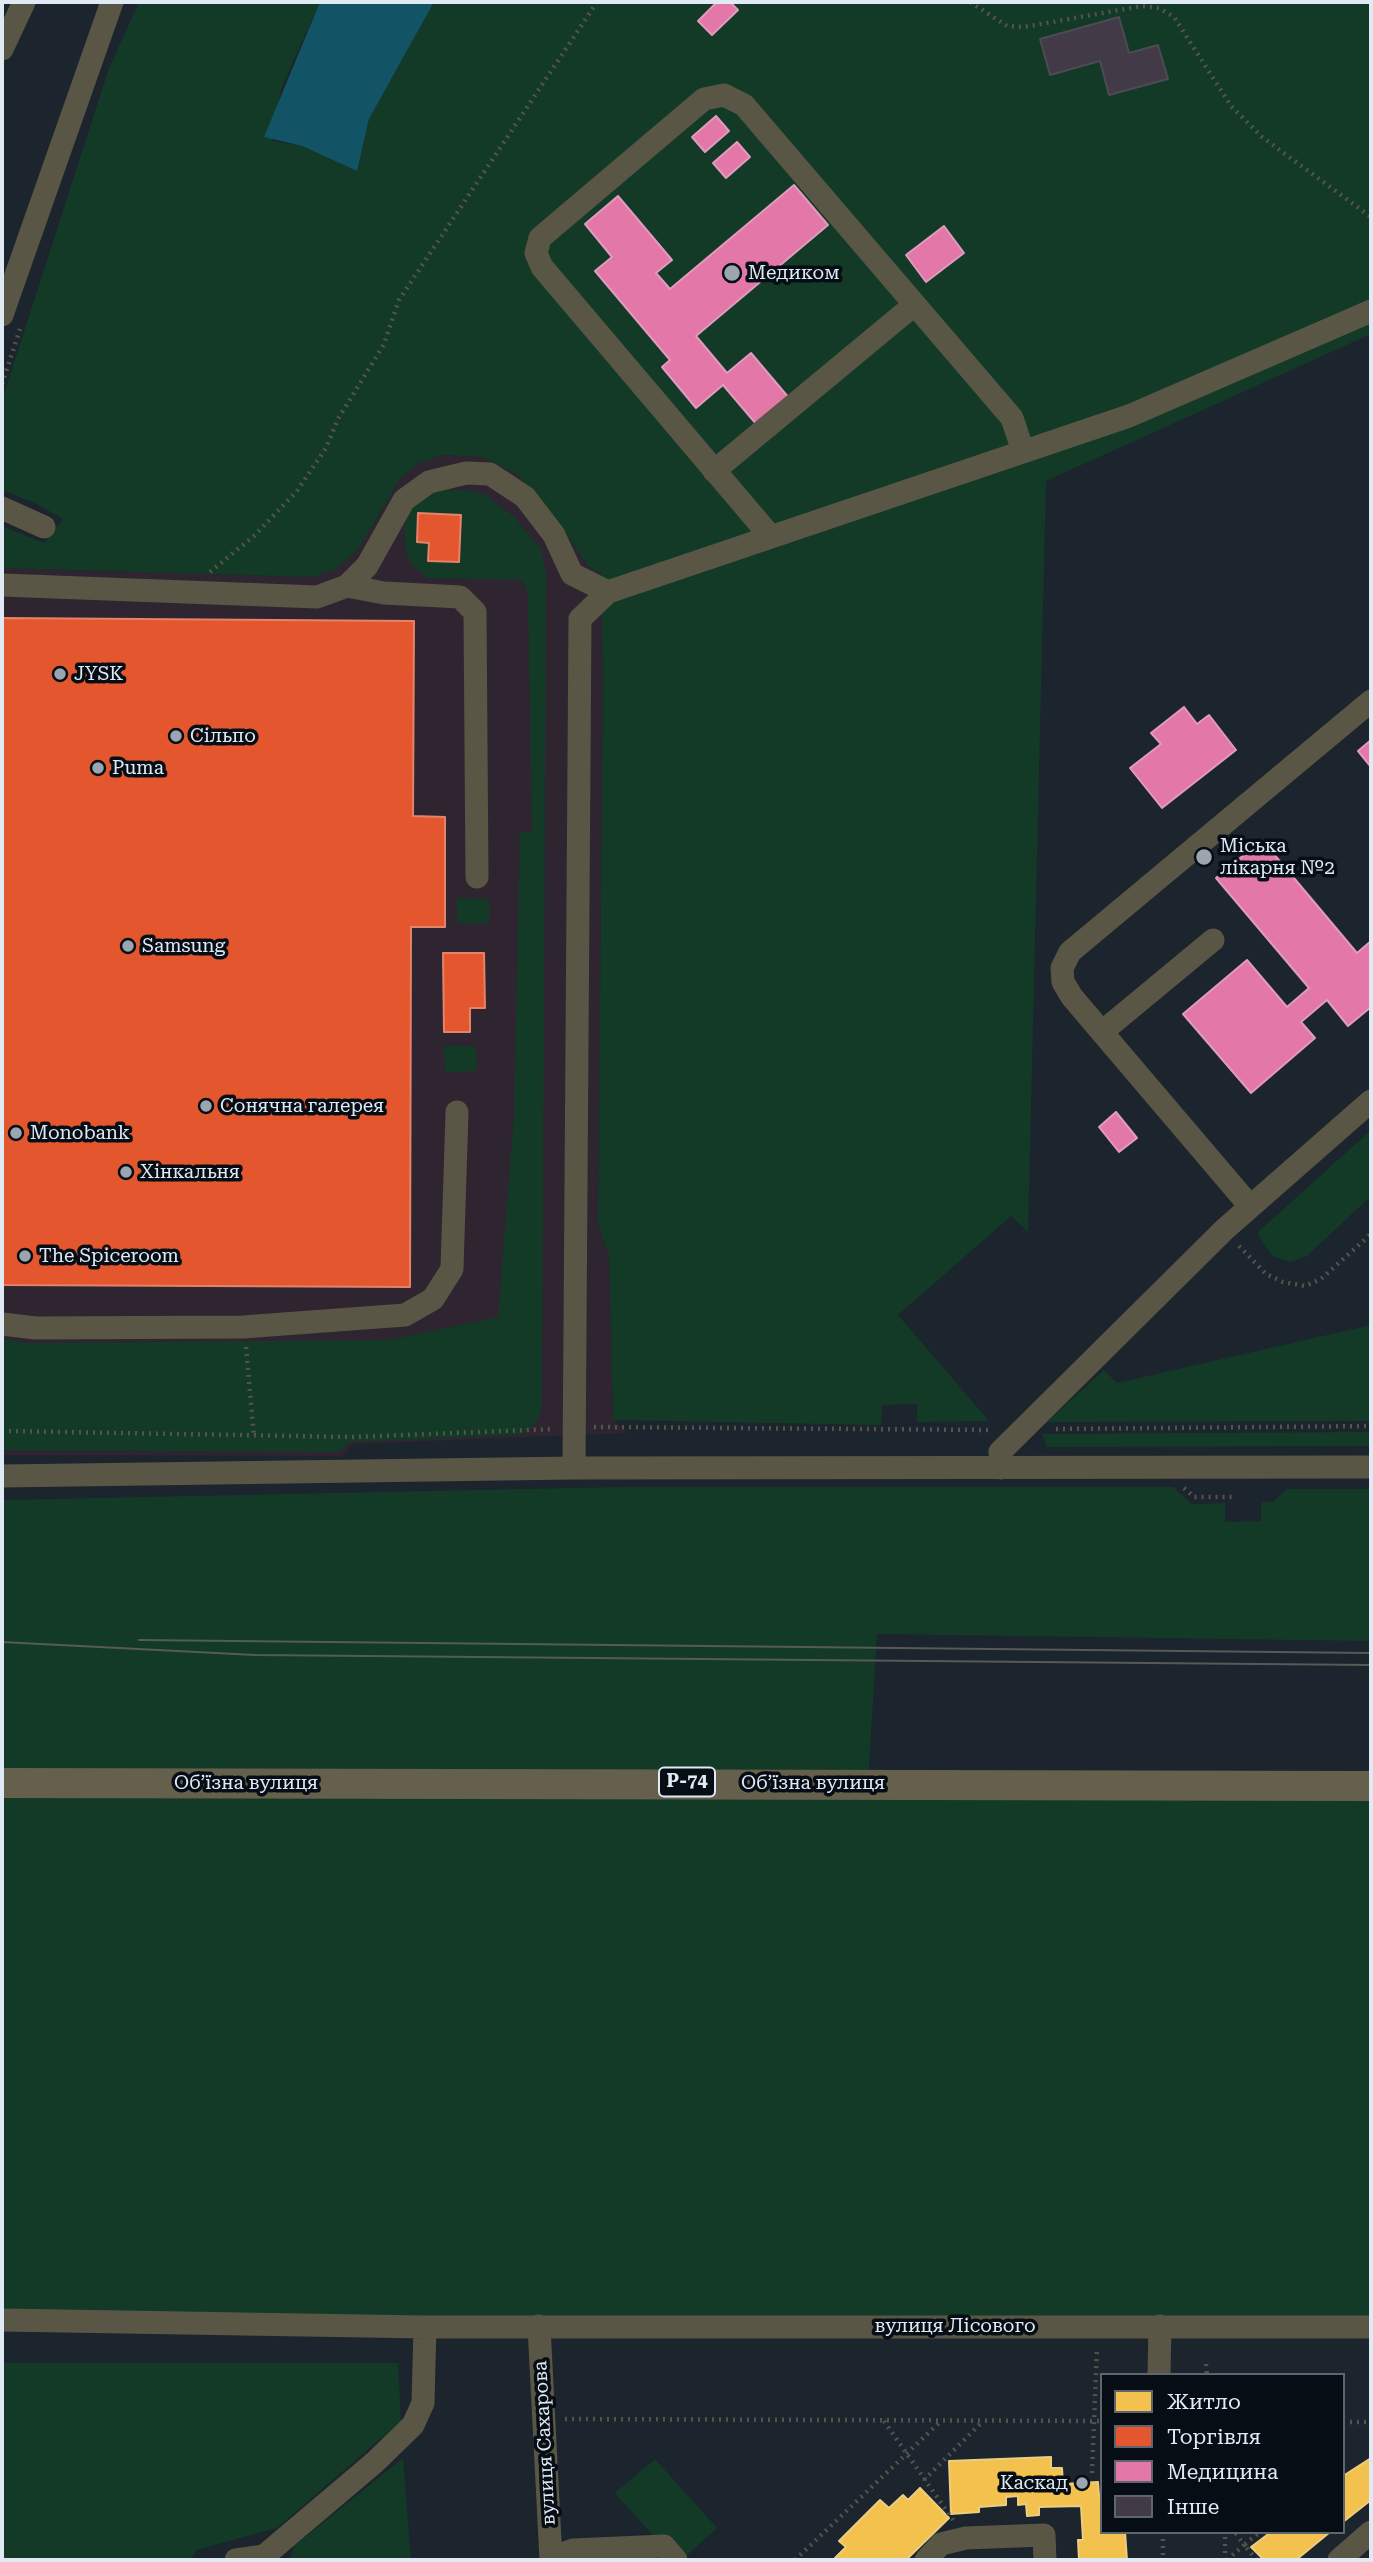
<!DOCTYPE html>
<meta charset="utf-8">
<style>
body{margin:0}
#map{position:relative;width:1373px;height:2562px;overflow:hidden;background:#1c242d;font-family:"Roboto Serif",serif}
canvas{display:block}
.frame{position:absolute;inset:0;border:4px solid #e0eaf5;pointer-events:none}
.legend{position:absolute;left:1100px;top:2373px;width:245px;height:161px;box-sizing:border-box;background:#070d14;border:2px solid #5e656e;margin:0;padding:9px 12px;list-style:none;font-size:21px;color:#e0eaf5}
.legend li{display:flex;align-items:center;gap:14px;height:35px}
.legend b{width:35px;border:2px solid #5e656e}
</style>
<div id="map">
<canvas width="1373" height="2562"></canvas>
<div class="frame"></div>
<ul class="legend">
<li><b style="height:19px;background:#f2c14e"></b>Житло</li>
<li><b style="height:19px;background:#e4572e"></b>Торгівля</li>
<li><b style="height:19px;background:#e377a8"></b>Медицина</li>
<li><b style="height:19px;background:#433a47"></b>Інше</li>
</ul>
</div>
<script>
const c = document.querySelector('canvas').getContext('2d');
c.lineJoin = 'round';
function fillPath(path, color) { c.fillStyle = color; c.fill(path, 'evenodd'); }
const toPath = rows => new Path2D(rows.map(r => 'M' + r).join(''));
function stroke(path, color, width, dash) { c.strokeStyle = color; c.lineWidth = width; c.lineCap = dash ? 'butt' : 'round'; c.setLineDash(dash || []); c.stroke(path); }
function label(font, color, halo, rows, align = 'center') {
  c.font = font + ' "Roboto Serif",serif'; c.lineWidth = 7; c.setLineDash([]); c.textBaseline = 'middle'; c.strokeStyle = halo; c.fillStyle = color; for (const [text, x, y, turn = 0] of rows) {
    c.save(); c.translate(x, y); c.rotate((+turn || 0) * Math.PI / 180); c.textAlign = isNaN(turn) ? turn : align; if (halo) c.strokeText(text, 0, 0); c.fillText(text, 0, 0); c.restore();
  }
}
const commercial = toPath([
 [443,455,482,457,516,474,542,501,589,567,601,573,603,683,598,1224,609,1256,613,1420,628,1433,353,1444,342,1456,2,1455,2,568,312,577,359,548,400,479,417,464]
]);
const green = toPath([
 [139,2,320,2,281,89,272,141,302,146,357,171,369,119,434,2,1371,2,1371,334,1046,481,1028,1232,1011,1216,898,1315,989,1421,917,1422,917,1404,882,1405,881,1425,613,1420,609,1256,598,1224,603,683,601,573,589,567,542,501,516,474,482,457,443,455,417,464,400,479,359,548,336,569,312,577,2,568,2,526,44,543,63,519,35,503,2,490,2,400,109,68],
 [441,490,466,490,486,495,514,517,541,549,546,572,542,1404,539,1418,528,1431,518,1435,350,1442,338,1452,2,1450,2,1339,29,1343,390,1340,498,1317,514,1117,520,833,532,832,528,594,522,580,428,578,413,566,406,551,404,527,410,510,422,499],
 [457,898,489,899,489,924,457,923],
 [444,1046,476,1046,477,1071,445,1072],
 [1371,1130,1371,1196,1307,1256,1291,1262,1272,1256,1257,1233],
 [1371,1325,1371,1421,1047,1422,1104,1370,1117,1383],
 [1371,1432,1371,1446,1047,1447,1042,1434],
 [620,1487,1173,1487,1192,1504,1225,1503,1225,1522,1261,1521,1261,1501,1273,1502,1286,1489,1371,1489,1371,1641,877,1634,868,1782,1371,1786,1371,2327,2,2320,2,1500],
 [2,2363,398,2363,401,2421,277,2528,196,2550,191,2560,2,2560],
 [403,2458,411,2560,289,2560,294,2546],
 [655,2459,717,2528,683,2559,658,2541,615,2493]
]);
const water = toPath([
 [320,2,434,2,369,119,357,171,302,146,264,137]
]);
const homes = toPath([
 [1051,2457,1051,2468,1062,2468,1063,2484,1098,2482,1099,2496,1102,2496,1102,2532,1125,2532,1127,2560,1079,2560,1078,2540,1083,2540,1081,2506,1039,2507,1039,2515,1027,2516,1026,2504,1018,2505,1018,2496,1006,2497,1006,2505,979,2507,979,2512,951,2514,949,2461,1051,2457],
 [1371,2458,1371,2500,1343,2522,1343,2476,1371,2458],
 [920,2488,949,2518,906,2560,833,2560,846,2547,839,2541,880,2500,889,2508,903,2495,908,2500,920,2488],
 [1271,2532,1330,2532,1296,2560,1264,2560,1251,2547,1271,2532]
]);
const shops = toPath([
 [418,513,461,515,459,562,428,561,429,543,417,542,418,513],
 [2,618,414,621,413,816,445,817,445,927,411,927,410,1287,2,1285,2,618],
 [443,953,484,953,485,1008,470,1008,470,1032,444,1032,443,953]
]);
const health = toPath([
 [717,2,730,2,738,10,712,35,698,21,717,2],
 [716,116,729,131,705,152,692,137,716,116],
 [737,142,750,157,726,178,713,163,737,142],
 [794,185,828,225,696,336,727,373,751,353,789,398,757,425,723,385,696,408,662,367,670,360,595,271,612,257,585,224,618,196,672,260,656,273,670,289,794,185],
 [944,226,964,253,926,282,906,255,944,226],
 [1184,707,1197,724,1209,715,1236,750,1162,808,1130,768,1161,744,1151,733,1184,707],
 [1371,740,1371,767,1358,751,1371,740],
 [1262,840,1357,953,1371,941,1371,1007,1348,1026,1327,1000,1301,1022,1315,1038,1251,1093,1183,1014,1247,960,1287,1007,1309,988,1216,878,1262,840],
 [1116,1112,1137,1138,1119,1152,1099,1127,1116,1112]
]);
const building = toPath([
 [1119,17,1129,53,1158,45,1168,79,1109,95,1100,61,1050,75,1040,39,1119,17]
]);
const path = toPath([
 [970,2,1007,26,1024,27,1142,6,1159,8,1174,17,1231,106,1262,137,1371,217],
 [2,384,20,329],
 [210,572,254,536,297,491,326,448,338,419,384,344,399,300,597,2],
 [1239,1246,1266,1274,1283,1282,1305,1286,1321,1279,1371,1234],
 [246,1347,254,1437],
 [594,1427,991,1430],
 [1056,1429,1371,1426],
 [2,1431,353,1437,554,1429],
 [1184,1488,1194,1497,1235,1497],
 [1206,2364,1207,2375],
 [565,2419,1102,2421],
 [884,2421,953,2520],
 [1343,2422,1371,2422],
 [1092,2473,1097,2348],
 [924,2480,983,2421],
 [1163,2532,1163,2560],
 [795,2560,941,2421],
 [1225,2560,1225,2532],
 [1227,2560,1244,2545,1235,2532],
 [1257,2560,1244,2545,1260,2532]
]);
const minor = toPath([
 [2,49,24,2],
 [2,315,112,2],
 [714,471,914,305],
 [2,508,44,527],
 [771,537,542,267,536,253,540,238,704,99,724,95,744,105,1012,418,1023,451],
 [2,585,317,597,347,586,367,566,404,500,429,482,466,473,490,474,525,497,554,535,572,574,608,592],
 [347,586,384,593,460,597,475,612,477,877],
 [1102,1032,1213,940],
 [1249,1205,1072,997,1063,982,1062,968,1070,952,1371,701],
 [2,1324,36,1328,243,1327,405,1315,433,1299,452,1269,457,1112],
 [574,1468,580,619,608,592,1129,416,1371,311],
 [1001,1468,1000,1452,1225,1229,1371,1101],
 [2,1476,574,1468,1371,1467],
 [2,2320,425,2327,1371,2327],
 [539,2326,551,2560],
 [1159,2375,1160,2326],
 [551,2558,573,2550,664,2546,676,2560],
 [236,2560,264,2556,375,2462,413,2425,423,2403,425,2327],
 [926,2560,941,2544,966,2538,1044,2535,1045,2560],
 [1339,2560,1371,2532]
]);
const major = toPath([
 [2,1783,1371,1786]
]);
const tram = toPath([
 [139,1640,1371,1653],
 [2,1642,255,1655,1371,1665]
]);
const markers = [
 [732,273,9,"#9ba5af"],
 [60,674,7,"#9ba5af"],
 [176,736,7,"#9ba5af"],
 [98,768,7,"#9ba5af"],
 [1204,857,9,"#9ba5af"],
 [128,946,7,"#9ba5af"],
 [206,1106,7,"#9ba5af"],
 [16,1133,7,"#9ba5af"],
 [126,1172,7,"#9ba5af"],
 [25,1256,7,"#9ba5af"],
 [1082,2483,7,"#9ba5af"]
];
const shields = [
 [687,1782,56]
];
const shieldNames = [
 ["Р-74",687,1782]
];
const poiNames = [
 ["Медиком",748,273],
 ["JYSK",74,674],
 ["Сільпо",190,736],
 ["Puma",112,768],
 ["Міська",1220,846],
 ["лікарня №2",1220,868],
 ["Samsung",142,946],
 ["Сонячна галерея",220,1106],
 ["Monobank",30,1133],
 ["Хінкальня",140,1172],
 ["The Spiceroom",39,1256],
 ["Каскад",1068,2483,"right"]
];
const streetNames = [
 ["Обʼїзна вулиця",246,1783],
 ["Обʼїзна вулиця",813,1783],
 ["вулиця Лісового",955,2326],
 ["вулиця Сахарова",545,2443,-93]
];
fillPath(commercial, '#2f2531');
fillPath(green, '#123a27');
fillPath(water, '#125465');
fillPath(homes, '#f2c14e');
stroke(homes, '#edcd80', 2);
fillPath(shops, '#e4572e');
stroke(shops, '#e3836a', 2);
fillPath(health, '#e377a8');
stroke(health, '#e29abf', 2);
fillPath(building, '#433a47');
stroke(building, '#4c4b53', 2);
stroke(path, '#55544c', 4.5, [2, 5]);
stroke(minor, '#595646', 23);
stroke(major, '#65604b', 30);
stroke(tram, '#585a57', 2);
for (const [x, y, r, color] of markers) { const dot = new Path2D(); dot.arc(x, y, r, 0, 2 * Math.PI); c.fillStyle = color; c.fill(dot); stroke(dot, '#070d14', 2.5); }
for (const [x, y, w] of shields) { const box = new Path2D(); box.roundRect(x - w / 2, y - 14.5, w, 29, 5); c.fillStyle = '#070d14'; c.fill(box); stroke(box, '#e0eaf5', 2); }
label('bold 18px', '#e0eaf5', null, shieldNames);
label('19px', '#e0eaf5', '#070d14', poiNames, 'left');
label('19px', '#e0eaf5', '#070d14', streetNames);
</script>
